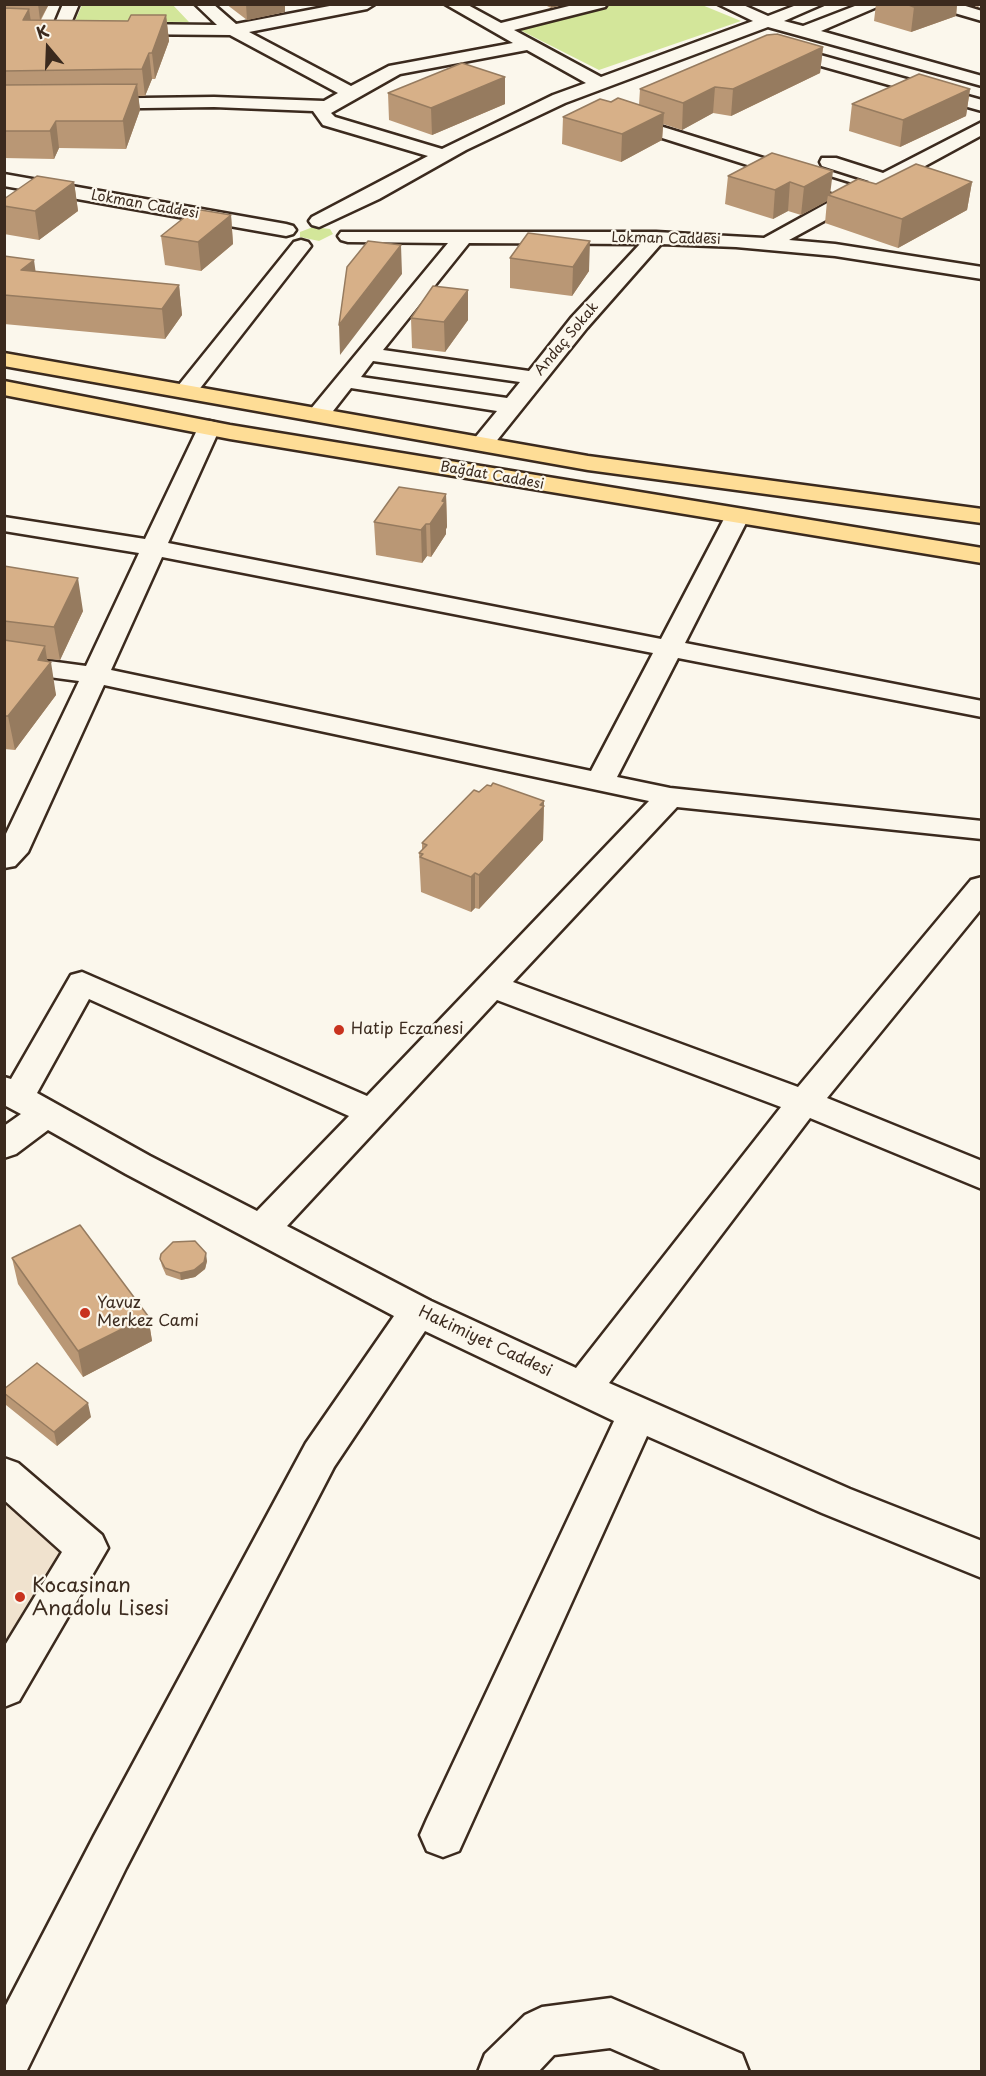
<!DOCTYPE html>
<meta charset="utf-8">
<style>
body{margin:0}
#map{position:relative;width:986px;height:2076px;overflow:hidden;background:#fbf7ec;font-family:"Playpen Sans",sans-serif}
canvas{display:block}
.frame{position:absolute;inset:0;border:6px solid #3b2a1e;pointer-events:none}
.north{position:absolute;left:18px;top:18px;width:60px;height:60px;-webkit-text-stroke:4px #fbf7ec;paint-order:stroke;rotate:341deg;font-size:16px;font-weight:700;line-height:24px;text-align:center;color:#3b2a1e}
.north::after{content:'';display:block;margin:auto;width:21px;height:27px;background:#3b2a1e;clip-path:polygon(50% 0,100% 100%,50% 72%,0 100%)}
</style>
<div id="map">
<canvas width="986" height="2076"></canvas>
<div class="frame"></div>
<div class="north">K</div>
</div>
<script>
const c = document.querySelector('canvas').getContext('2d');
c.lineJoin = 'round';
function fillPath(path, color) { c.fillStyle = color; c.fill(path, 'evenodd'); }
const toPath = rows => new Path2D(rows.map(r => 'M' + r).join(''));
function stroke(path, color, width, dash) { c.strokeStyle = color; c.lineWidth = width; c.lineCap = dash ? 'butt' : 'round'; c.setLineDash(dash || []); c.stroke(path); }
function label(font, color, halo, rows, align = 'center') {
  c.font = font + ' "Playpen Sans",sans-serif'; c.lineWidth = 4.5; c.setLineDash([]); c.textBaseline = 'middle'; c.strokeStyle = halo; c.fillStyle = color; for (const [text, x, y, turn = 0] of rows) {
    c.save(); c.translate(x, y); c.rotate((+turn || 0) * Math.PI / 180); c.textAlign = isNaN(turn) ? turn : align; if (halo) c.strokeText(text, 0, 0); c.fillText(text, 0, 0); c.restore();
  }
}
const built = toPath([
 [5,1501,67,1548,5,1647]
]);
const green = toPath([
 [172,4,189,22,75,21,82,5],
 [613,4,702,5,741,21,599,70,516,28],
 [313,227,330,229,333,234,319,241,300,237,300,232]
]);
const street = toPath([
 [63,4,79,4,69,28,61,33,53,28,63,4],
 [195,4,213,4,236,24,340,4,375,4,367,9,249,32,351,86,389,66,513,43,445,4,466,4,501,23,577,4,607,4,605,7,514,30,601,77,753,21,718,4,741,4,768,16,799,4,823,4,784,21,803,26,860,4,884,4,821,31,982,76,982,86,768,27,565,103,466,150,379,199,319,227,312,225,309,221,312,217,428,156,323,125,313,111,214,107,4,110,4,100,214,97,324,101,338,93,230,35,122,34,114,29,122,24,217,25,195,4],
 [527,50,586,83,553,95,442,149,335,117,331,113,400,74,527,50],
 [932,4,959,4,982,11,982,21,934,7,932,4],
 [777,43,982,100,982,111,771,52,769,48,771,44,777,43],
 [621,114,857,187,869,181,822,166,820,162,822,158,836,158,883,173,982,122,982,135,789,240,835,244,982,267,982,279,835,256,736,247,661,244,587,328,490,449,474,449,470,444,497,411,351,388,326,420,310,420,307,415,310,410,448,243,348,242,341,240,338,236,341,232,656,232,764,238,842,195,615,123,612,119,615,115,621,114],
 [469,243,640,244,571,318,529,371,383,350,469,243],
 [373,361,520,382,507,398,361,377,373,361],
 [301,240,308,242,311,246,194,396,178,396,175,391,178,386,294,242,301,240],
 [209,421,217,423,220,428,168,543,661,639,725,517,728,512,737,510,746,512,749,517,685,643,982,701,982,717,678,658,617,777,670,788,982,821,982,839,677,807,513,982,798,1087,971,880,982,877,982,908,827,1098,982,1161,982,1189,810,1118,609,1383,850,1489,982,1541,982,1578,822,1513,647,1436,459,1851,443,1857,427,1851,420,1835,427,1819,614,1421,425,1331,334,1467,126,1868,26,2072,4,2072,4,2009,94,1836,306,1443,394,1316,126,1174,48,1130,16,1154,4,1158,4,1126,21,1114,4,1105,4,1077,11,1079,71,975,82,972,367,1096,649,801,104,685,28,852,15,866,4,868,4,838,79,681,4,671,4,655,86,666,139,553,4,531,4,517,145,539,198,428,201,423,209,421],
 [162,557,653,653,591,771,111,670,162,557],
 [89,999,349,1116,257,1211,150,1156,37,1093,89,999],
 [497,1000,781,1107,576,1368,431,1301,287,1226,497,1000],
 [4,1458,18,1463,102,1535,108,1548,19,1701,4,1707,4,1647,62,1552,4,1500,4,1458],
 [611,1998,742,2054,749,2072,665,2072,610,2048,554,2055,538,2072,478,2072,485,2054,525,2015,542,2007,611,1998]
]);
const secondary = toPath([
 [4,174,286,224,293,226,296,230,293,234,286,236,4,186,4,174]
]);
const primary = toPath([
 [4,353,588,456,982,509,982,523,588,470,4,366,4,353],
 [4,381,230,425,982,548,982,563,230,439,4,395,4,381]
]);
const wall = toPath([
 [4,4,49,4,41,20,128,21,166,15,169,41,155,79,152,79,145,96,138,96,140,110,126,149,59,148,54,159,4,158],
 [226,4,285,4,285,12,247,20],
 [543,4,567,4,551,8],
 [876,4,957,4,956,16,911,32,874,21],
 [968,4,981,4,978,7],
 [823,47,820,73,731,116,713,113,682,130,663,124,662,140,621,162,562,144,563,117,639,105,640,89],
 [970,89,966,116,900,147,849,131,852,104],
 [388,93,505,104,432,135,389,120],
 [772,153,830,193,972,182,967,210,898,248,825,223,827,201,801,215,788,211,773,219,725,204,728,176],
 [74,182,78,211,39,240,4,234,4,199],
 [231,215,233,244,201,271,165,265,161,236],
 [528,233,589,271,572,296,510,288,510,258],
 [4,256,35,272,179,285,182,315,165,339,4,324],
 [411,318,468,320,445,352,412,348],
 [446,494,447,527,446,529,446,534,431,557,427,556,422,563,376,555,374,522],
 [4,566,83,611,60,660,47,659,56,695,15,750,4,749],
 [544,801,543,840,479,909,475,908,471,912,421,892,419,853,422,850,422,843],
 [12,1258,148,1316,152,1341,83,1377,18,1284],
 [160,1259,207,1261,205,1269,195,1277,181,1280,166,1275,162,1266],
 [4,1389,91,1417,57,1446,6,1405,4,1399]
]);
const shadedWall = toPath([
 [38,4,49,4,40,20],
 [246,4,285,4,285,12,247,20],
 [551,4,567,4,551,8],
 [921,4,957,4,956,16,911,32,914,7],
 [29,9,33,35,23,20],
 [166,15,169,41,155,79,152,53],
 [823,47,820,73,731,116,733,89],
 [149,53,152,79,145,96,142,69],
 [505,77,505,104,432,135,431,108],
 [137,84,140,110,126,149,123,121],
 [715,87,713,113,682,130,683,103],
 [970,89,966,116,900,147,903,120],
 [664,113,662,140,621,162,622,134],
 [56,121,59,148,54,159,50,131],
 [833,171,830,195,828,195,827,201,801,215,804,187],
 [74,182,78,211,39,240,35,211],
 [790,182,788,211,773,219,775,190],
 [972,182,967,210,898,248,902,219],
 [231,215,233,244,201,271,198,242],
 [590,241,589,271,572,296,573,267],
 [401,245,402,274,340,355,339,325],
 [34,260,38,289,21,270],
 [179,285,182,315,165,339,162,309],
 [468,290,468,320,445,352,444,322],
 [446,494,447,527,446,529,446,534,431,557,430,524],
 [426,524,427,556,422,563,421,530],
 [78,578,83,611,60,660,54,627],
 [45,646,48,665,51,662,56,695,15,750,8,716],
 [544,801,543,840,479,909,479,875],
 [475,873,475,908,471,912,471,877],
 [206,1253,207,1261,205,1269,195,1277,181,1280,180,1273],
 [148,1316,152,1341,83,1377,78,1351],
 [88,1403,91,1417,57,1446,54,1432]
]);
const building = toPath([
 [906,4,921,4,914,7,906,4],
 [4,8,29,9,23,20,128,21,131,15,166,15,152,53,149,53,142,69,4,71,4,8],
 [777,34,823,47,733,89,715,87,683,103,640,89,767,35,777,34],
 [462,63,505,77,431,108,388,93,462,63],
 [919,74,970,89,903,120,852,104,919,74],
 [137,84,123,121,56,121,50,131,4,131,4,85,137,84],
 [618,98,664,113,622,134,563,117,600,99,611,102,618,98],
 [772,153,833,171,804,187,790,182,775,190,728,176,772,153],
 [916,164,972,182,902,219,828,195,858,179,876,184,916,164],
 [37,176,74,182,35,211,4,206,4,199,37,176],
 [195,209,231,215,198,242,161,236,195,209],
 [528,233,590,241,573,267,510,258,528,233],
 [368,241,401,245,339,325,347,267,368,241],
 [4,256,34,260,21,270,179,285,162,309,4,295,4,256],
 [433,286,468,290,444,322,411,318,433,286],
 [399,487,446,494,442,501,445,502,430,524,426,524,421,530,374,522,399,487],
 [4,566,78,578,54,627,4,621,4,566],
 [4,640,45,646,38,660,51,662,8,716,4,716,4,640],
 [493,783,544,801,540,805,544,806,479,875,475,873,471,877,420,857,423,854,419,853,427,845,422,843,474,790,479,792,487,785,491,786,493,783],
 [80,1225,148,1316,78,1351,12,1258,80,1225],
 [195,1241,206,1253,204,1262,194,1270,180,1273,165,1268,160,1259,161,1254,173,1242,195,1241],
 [37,1363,88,1403,54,1432,4,1393,4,1389,37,1363]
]);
const markers = [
 [339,1030,6,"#c8321e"],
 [85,1313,6,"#c8321e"],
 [20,1597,6,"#c8321e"]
];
const farStreetnames = [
 ["Lokman Caddesi",145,205,10],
 ["Lokman Caddesi",666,239,1],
 ["Andaç Sokak",567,339,-50],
 ["Bağdat Caddesi",492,476,10]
];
const poiNames = [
 ["Hatip Eczanesi",351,1030],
 ["Yavuz",97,1304],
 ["Merkez Cami",97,1322]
];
const streetNames = [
 ["Hakimiyet Caddesi",485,1342,25]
];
const nearPoinames = [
 ["Kocasinan",32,1586],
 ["Anadolu Lisesi",32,1609]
];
fillPath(built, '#f0e2ce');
fillPath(green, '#d3e69a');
stroke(street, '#3b2a1e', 5);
stroke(secondary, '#3b2a1e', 5);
stroke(primary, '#3b2a1e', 5);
fillPath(street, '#fbf7ec');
fillPath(secondary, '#fbf7ec');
fillPath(primary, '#fedd96');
fillPath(wall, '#b99775');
fillPath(shadedWall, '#967b5f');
fillPath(building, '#d7b088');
stroke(building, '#967b5f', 1.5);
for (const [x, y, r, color] of markers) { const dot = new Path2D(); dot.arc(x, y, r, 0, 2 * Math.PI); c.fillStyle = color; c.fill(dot); stroke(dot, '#fbf7ec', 2); }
label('14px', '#3b2a1e', '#fbf7ec', farStreetnames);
label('16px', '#3b2a1e', '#fbf7ec', poiNames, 'left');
label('16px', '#3b2a1e', '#fbf7ec', streetNames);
label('20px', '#3b2a1e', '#fbf7ec', nearPoinames, 'left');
</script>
